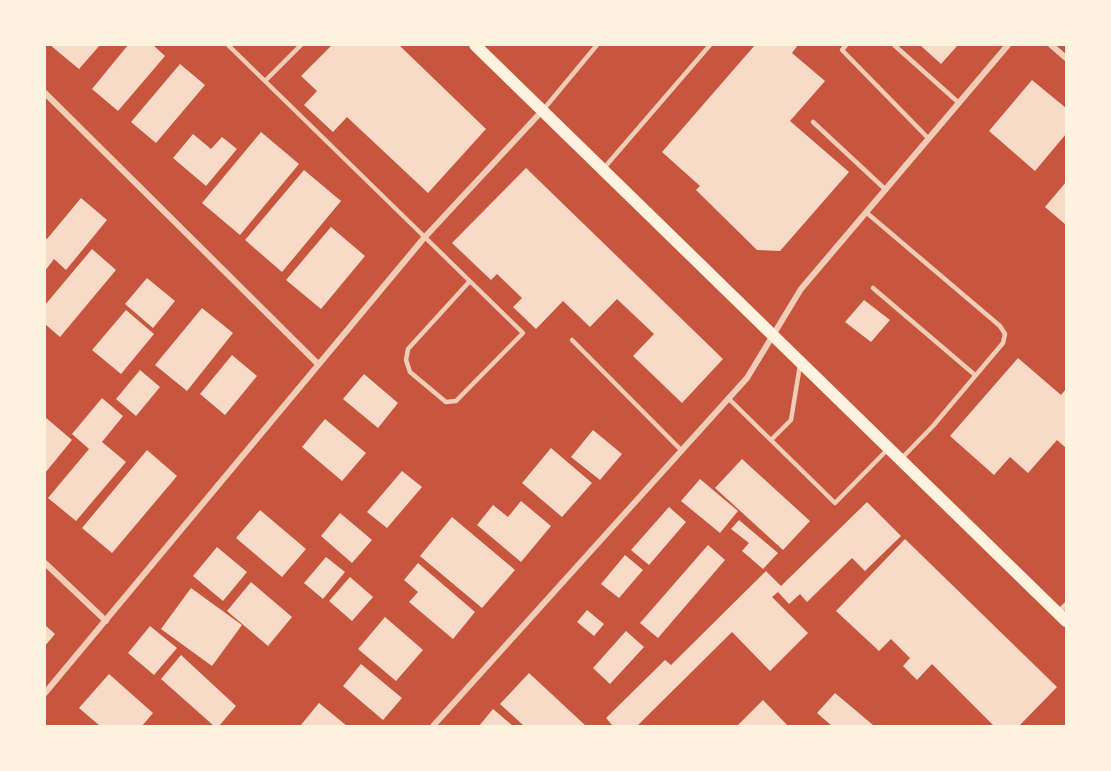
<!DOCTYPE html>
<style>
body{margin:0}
#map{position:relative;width:1111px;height:771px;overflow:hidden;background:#c8553d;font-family:Lato,sans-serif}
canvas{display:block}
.frame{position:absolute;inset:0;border:46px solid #fff3e0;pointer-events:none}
</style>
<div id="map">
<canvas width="1111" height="771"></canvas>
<div class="frame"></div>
</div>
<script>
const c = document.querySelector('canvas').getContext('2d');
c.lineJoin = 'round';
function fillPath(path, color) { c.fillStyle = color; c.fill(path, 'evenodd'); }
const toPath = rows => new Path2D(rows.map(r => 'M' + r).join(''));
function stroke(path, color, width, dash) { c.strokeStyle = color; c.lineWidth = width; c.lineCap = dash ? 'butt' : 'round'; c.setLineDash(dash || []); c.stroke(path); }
const building = toPath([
 [50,45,100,45,79,69],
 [128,45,153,45,165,56,118,111,92,89],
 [332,45,399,45,486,129,428,193,347,117,333,132,304,105,317,91,301,76],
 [755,45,798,45,792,53,825,81,790,121,849,172,780,251,757,250,696,190,700,186,662,152],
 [920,45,958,45,941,64],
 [180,64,205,85,156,143,131,122],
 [1032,80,1066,108,1066,134,1035,171,989,131],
 [261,132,299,164,240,235,202,203],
 [193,134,211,149,222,137,237,149,206,186,173,158],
 [526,168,723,359,682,403,633,356,654,334,617,299,590,327,563,301,536,329,513,307,522,298,497,274,491,280,452,243],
 [304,170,341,201,282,272,245,240],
 [1066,182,1066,225,1045,207],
 [81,198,107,220,66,270,54,259,45,271,45,237,47,239],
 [331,227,365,256,321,309,286,280],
 [92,249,116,270,60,337,45,324,45,305],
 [147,278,175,301,153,328,125,304],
 [864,300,890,320,871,342,845,322],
 [202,308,233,333,187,391,155,365],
 [126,310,154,334,121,374,92,350],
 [232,355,257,376,225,415,200,394],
 [1018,358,1061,395,1066,389,1066,448,1057,440,1028,473,1010,457,994,475,950,436],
 [140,370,160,387,136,416,116,399],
 [364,374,398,403,378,428,343,399],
 [102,398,123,416,102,442,126,462,76,521,48,498,89,449,72,434],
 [45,417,72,440,45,473],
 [325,419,366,453,342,481,302,447],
 [593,430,622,454,600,480,571,457],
 [551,448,592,483,562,517,522,483],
 [147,450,177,476,112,553,82,528],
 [742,459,810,521,783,550,715,488],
 [402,471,422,487,387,528,367,512],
 [700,479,738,511,720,533,681,501],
 [521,501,551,526,521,562,477,525,493,505,508,517],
 [867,502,901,536,865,571,852,558,807,602,800,594,789,604,778,592,772,597,808,633,770,671,732,632,637,726,613,726,606,718,665,660,671,665,766,571,781,586],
 [669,507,686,522,649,565,631,550],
 [260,510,306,549,282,577,236,538],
 [340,513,372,540,352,563,321,536],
 [452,517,515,570,482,608,420,556],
 [739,520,778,553,763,569,742,551,749,543,731,529],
 [905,539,1057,687,1019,726,994,726,932,664,917,680,903,666,910,658,891,639,879,651,836,611],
 [708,545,725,560,658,638,640,623],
 [217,547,247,572,223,601,193,576],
 [625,555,643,570,619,598,601,584],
 [326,557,345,572,323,599,304,583],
 [418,563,475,612,453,639,409,602,418,592,404,580],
 [350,577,373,597,352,621,329,601],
 [251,582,292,617,268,646,227,611],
 [191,588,242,625,212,666,161,629],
 [587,610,604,624,594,636,577,622],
 [385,617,423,650,396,681,358,649],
 [45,625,55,634,45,646],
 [150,626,177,648,154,675,128,653],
 [626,631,644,647,610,684,593,668],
 [181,655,236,706,219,726,214,726,161,679],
 [361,664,402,698,383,720,343,686],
 [529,673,586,726,524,726,500,704],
 [109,674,153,713,142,726,100,726,79,708],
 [835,693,873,725,872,726,832,726,817,713],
 [763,700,788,726,737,726],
 [319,703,347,726,300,726],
 [493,709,513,726,479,726]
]);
const service = toPath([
 [228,45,523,333,456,401,446,402,410,372,406,360,408,349,469,282],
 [846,45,842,50,929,139],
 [894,45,959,103],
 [265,81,301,45],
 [543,110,597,45],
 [813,122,886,190],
 [604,168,710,45],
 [867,213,1000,326,1005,334,1003,343,933,426,901,459],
 [873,288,975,375],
 [572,340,681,450],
 [728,398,835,503,888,449],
 [771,440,791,420,800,365]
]);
const minor = toPath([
 [1051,45,1066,58],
 [45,93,317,363],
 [45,563,106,621],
 [1058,613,1066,605],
 [45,693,424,238,543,110],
 [433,726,747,378,801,289,1008,45]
]);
const secondary = toPath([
 [475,45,1066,621]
]);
fillPath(building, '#f7dbc8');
stroke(service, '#f1ccb7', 4.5);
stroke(minor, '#f1ccb7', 6);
stroke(secondary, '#fff3e0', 12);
</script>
